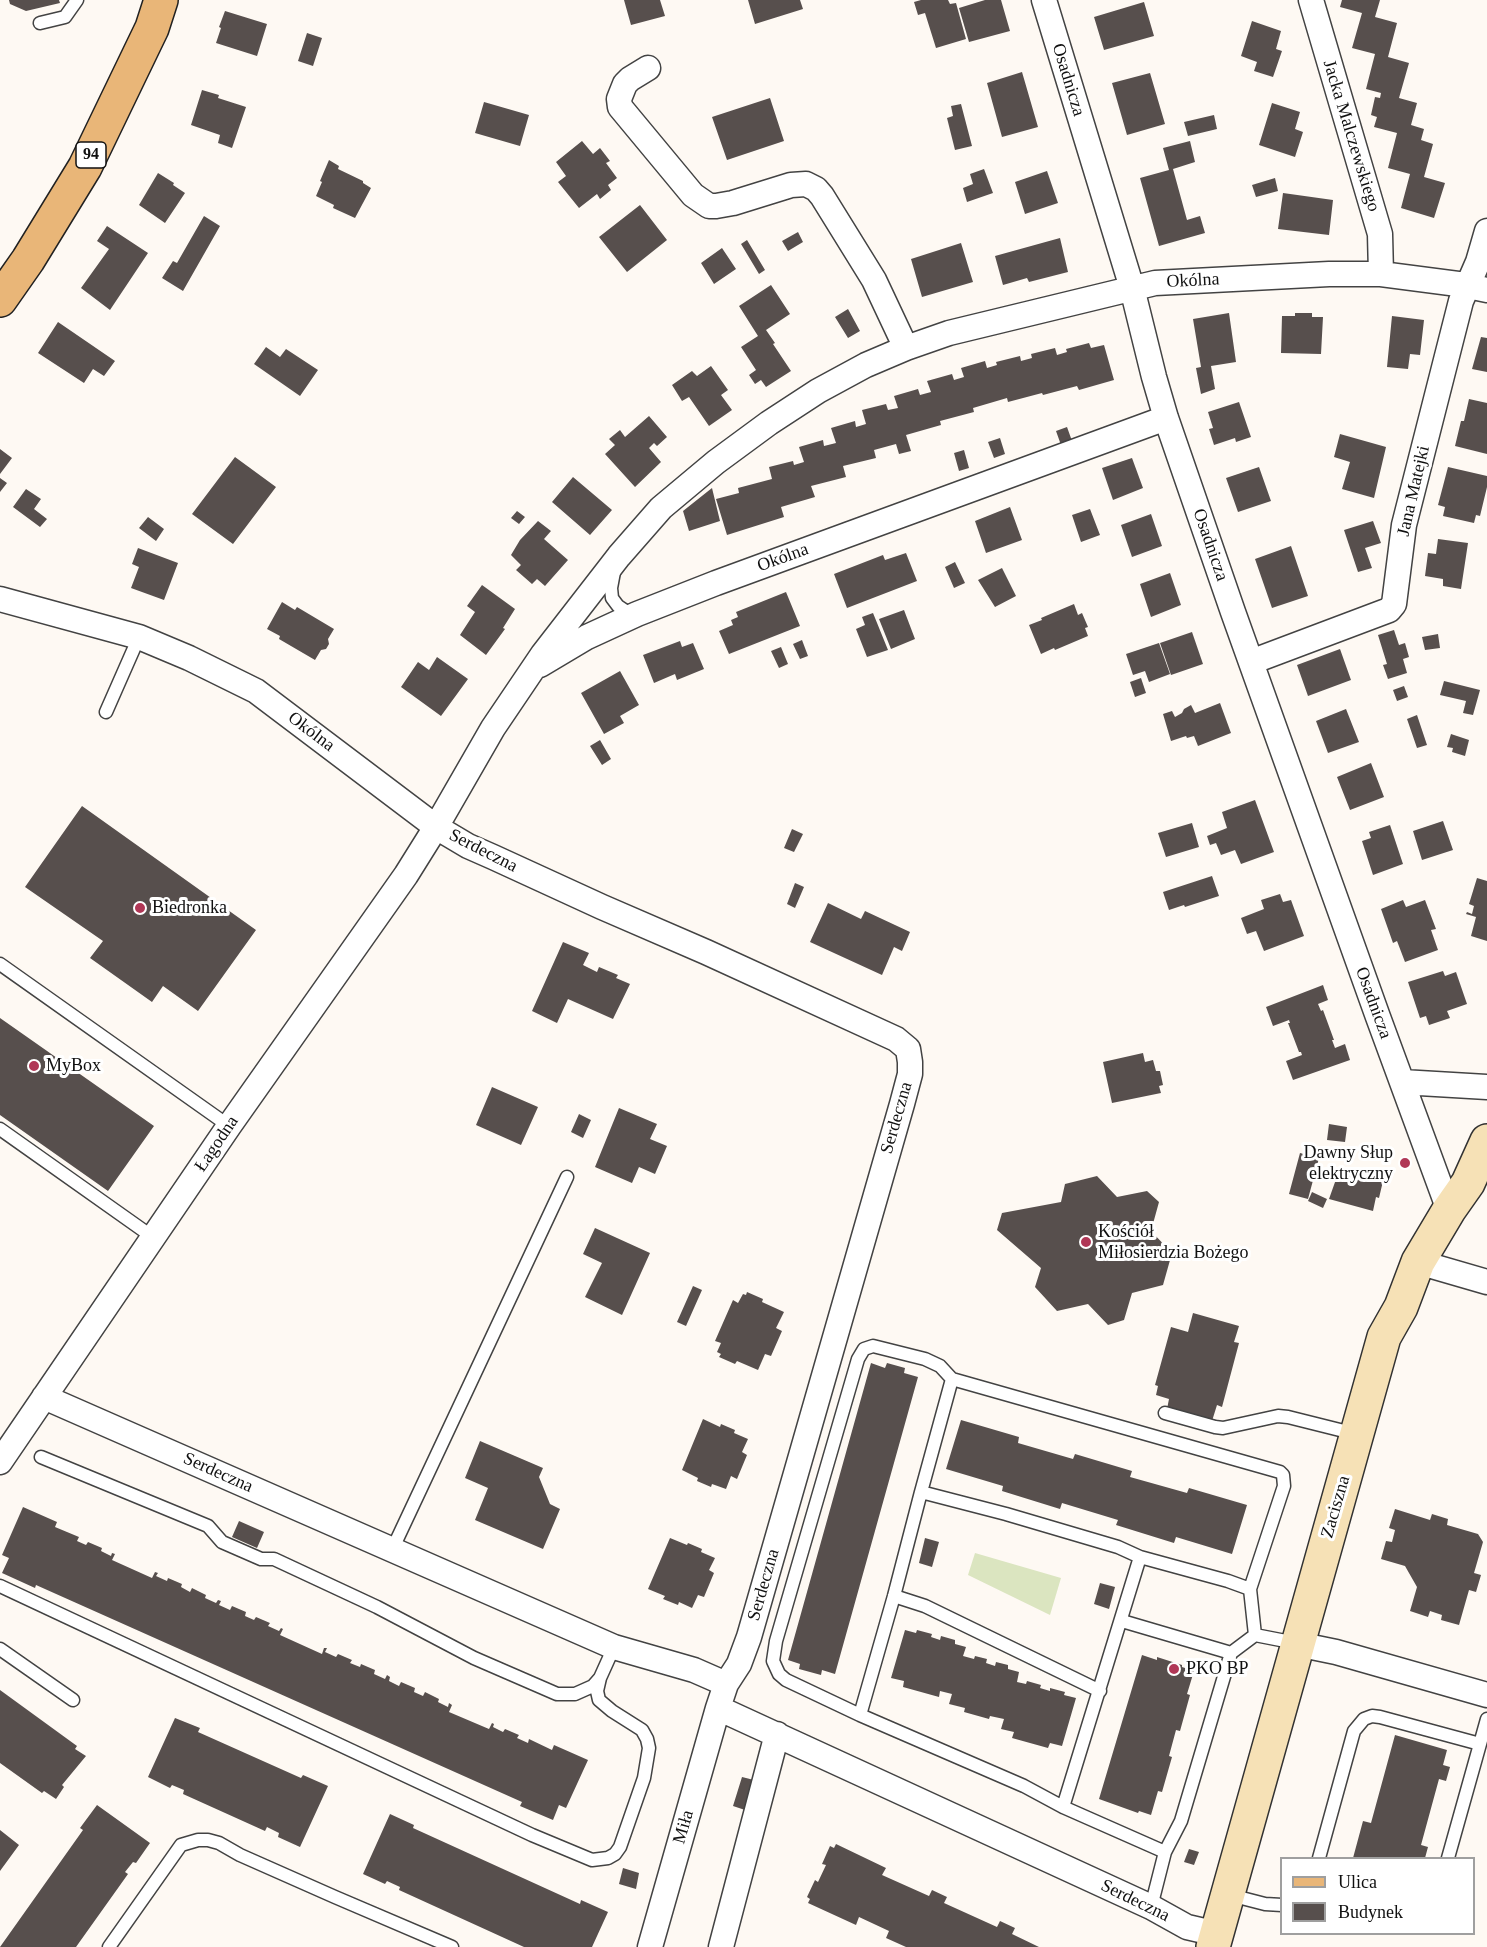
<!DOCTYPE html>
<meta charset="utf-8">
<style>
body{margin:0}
#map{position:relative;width:1487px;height:1947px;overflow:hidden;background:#fef9f3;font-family:Georgia,serif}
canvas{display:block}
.legend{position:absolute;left:1280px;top:1857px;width:195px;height:78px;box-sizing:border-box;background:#fff;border:2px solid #9f9f9f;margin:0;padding:8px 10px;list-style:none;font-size:18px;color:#101010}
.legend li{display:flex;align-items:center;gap:12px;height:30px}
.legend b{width:30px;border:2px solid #9f9f9f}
</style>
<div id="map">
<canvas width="1487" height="1947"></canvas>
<ul class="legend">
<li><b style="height:8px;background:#e9b678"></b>Ulica</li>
<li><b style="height:16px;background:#574f4d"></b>Budynek</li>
</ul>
</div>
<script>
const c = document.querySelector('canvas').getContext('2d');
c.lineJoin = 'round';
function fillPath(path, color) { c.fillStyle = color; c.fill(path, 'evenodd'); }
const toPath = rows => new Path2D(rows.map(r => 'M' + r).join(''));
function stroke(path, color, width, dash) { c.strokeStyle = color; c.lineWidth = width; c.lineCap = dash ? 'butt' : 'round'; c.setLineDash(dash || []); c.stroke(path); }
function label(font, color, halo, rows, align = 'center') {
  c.font = font + ' Georgia,serif'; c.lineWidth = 6; c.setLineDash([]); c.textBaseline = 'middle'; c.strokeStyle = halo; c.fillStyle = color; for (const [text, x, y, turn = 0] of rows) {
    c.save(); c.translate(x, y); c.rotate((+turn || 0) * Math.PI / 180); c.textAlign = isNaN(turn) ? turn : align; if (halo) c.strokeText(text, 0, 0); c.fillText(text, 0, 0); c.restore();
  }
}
const green = toPath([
 [975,1553,1061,1578,1050,1615,968,1575]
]);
const building = toPath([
 [9,0,59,0,60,3,26,11,10,4],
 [624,0,660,0,665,16,631,25],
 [748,0,800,0,803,9,755,24],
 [921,0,948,0,950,4,956,3,966,39,936,48,925,13,918,15,914,2],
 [985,0,1001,0,1010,31,969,42,959,8],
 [1342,0,1380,0,1375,17,1397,23,1388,57,1409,63,1399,98,1417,103,1411,125,1424,129,1421,140,1433,144,1424,177,1445,183,1434,218,1401,208,1410,174,1388,168,1397,133,1374,127,1377,117,1371,115,1375,97,1380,98,1381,93,1366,89,1375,54,1352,48,1362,13,1340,7],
 [1144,2,1154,36,1104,50,1094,17],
 [225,11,267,24,257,56,216,43,221,28,219,27],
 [1252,21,1281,31,1276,49,1282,51,1273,77,1254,71,1257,62,1241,56],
 [307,33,322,38,313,66,298,61],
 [1022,72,1038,127,1002,137,987,83],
 [1150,73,1165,124,1127,135,1112,83],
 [202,90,219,95,218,98,246,107,232,148,218,143,220,135,191,125],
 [770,98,784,141,727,160,712,117],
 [484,102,529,115,520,146,475,133],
 [1272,103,1300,112,1295,129,1303,132,1295,157,1259,145],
 [961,104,972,146,955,150,947,118,953,116,951,106],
 [1214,115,1217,129,1188,136,1184,122],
 [582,141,593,154,600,148,610,161,606,163,617,178,608,185,611,190,600,199,597,194,579,208,558,182,566,176,556,162],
 [1190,141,1195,162,1173,169,1187,220,1200,216,1205,233,1159,246,1140,178,1169,170,1163,148],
 [329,160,339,166,338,169,363,181,363,183,371,188,355,218,333,208,334,205,316,196,322,182,320,181],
 [984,169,993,193,967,202,963,188,973,184,970,174],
 [1047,171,1058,203,1025,214,1015,182],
 [158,173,174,183,173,185,185,193,165,223,139,205],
 [1275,178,1278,191,1256,197,1252,185],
 [1283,193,1333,200,1329,235,1278,229],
 [640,205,667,240,627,272,599,237],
 [204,216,220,226,183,291,162,278,173,261,177,263],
 [107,226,148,253,110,310,81,288,109,249,97,241],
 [798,232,803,242,788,251,782,241],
 [1060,238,1068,272,1029,282,1027,278,1003,285,995,256],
 [747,240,765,270,759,274,741,244],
 [961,243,973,282,922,297,911,259],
 [722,248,736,269,714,284,701,263],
 [771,285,790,314,766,330,775,343,773,344,791,371,766,387,761,380,755,384,749,375,756,370,741,347,758,336,739,306],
 [848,309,860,331,848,338,835,317],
 [1229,313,1236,362,1211,366,1215,389,1201,394,1196,368,1201,367,1193,319],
 [1295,313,1312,313,1312,317,1323,317,1321,354,1281,353,1282,316,1295,316],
 [1392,316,1424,320,1420,355,1410,354,1408,369,1387,367],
 [58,322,115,361,104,376,93,369,84,383,38,353],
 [1481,337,1487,338,1487,372,1472,369],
 [1089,343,1091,348,1104,345,1114,380,1079,390,1077,386,1043,395,1042,393,1008,402,1007,398,973,408,974,412,940,421,941,425,906,435,911,451,899,454,896,444,874,450,876,458,843,466,846,477,811,486,815,497,781,507,784,517,727,535,716,499,739,493,738,488,772,479,769,467,793,461,794,465,804,462,799,447,823,440,824,446,836,443,831,428,855,421,856,427,866,424,862,410,886,404,888,410,898,408,894,396,918,389,920,395,931,392,927,381,952,374,954,380,964,377,961,368,985,361,987,368,997,365,996,362,1020,356,1021,361,1032,358,1031,354,1055,348,1057,355,1067,352,1066,349],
 [266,347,280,357,286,349,318,370,300,396,254,364],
 [711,366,728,390,721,395,732,410,709,426,689,397,682,401,672,385,692,371,697,376],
 [1469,399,1487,403,1487,454,1455,446,1461,421,1464,421],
 [1239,402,1251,437,1236,442,1235,438,1214,445,1209,429,1213,428,1208,412],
 [649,416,667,437,657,446,654,443,649,448,661,462,635,487,605,454,615,445,609,439,620,430,625,437],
 [1067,427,1072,441,1061,445,1056,431],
 [1340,434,1386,447,1374,498,1342,489,1350,462,1334,457],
 [1000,438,1005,454,994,458,988,442],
 [0,449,12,458,0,474],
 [964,450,969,468,959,471,954,453],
 [235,457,276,487,233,544,192,514],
 [1132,458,1143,488,1113,500,1102,468],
 [1259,467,1271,501,1238,512,1226,478],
 [1448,467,1487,476,1487,487,1480,516,1476,515,1474,523,1443,516,1445,507,1438,505],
 [573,477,612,510,590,535,552,502],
 [0,478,7,483,0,492],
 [712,488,720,521,689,531,683,511],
 [26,489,41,499,34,509,47,519,40,527,13,507],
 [1010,507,1022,540,986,553,975,521],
 [1090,509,1100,535,1081,542,1072,515],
 [517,511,525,517,519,524,511,518],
 [1151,514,1162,546,1132,557,1121,525],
 [148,517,164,529,156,541,139,528],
 [538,521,551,531,544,539,568,560,545,586,537,579,532,584,516,570,521,565,511,555,520,540],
 [1373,521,1381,543,1365,548,1372,568,1358,572,1344,530],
 [1438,539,1468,543,1461,589,1443,586,1443,579,1425,576,1428,553,1436,554],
 [1291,546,1308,596,1272,608,1255,559],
 [138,548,178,563,164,600,131,588,139,567,132,564],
 [906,553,917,581,847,608,834,574,883,555,885,560],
 [955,562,965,583,954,588,945,567],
 [1002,568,1016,596,995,607,978,580],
 [1170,573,1181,605,1151,617,1140,584],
 [482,585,515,609,503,628,505,629,486,655,460,635,475,612,467,606],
 [786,592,800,626,729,654,719,631,733,625,731,620,738,617,736,612],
 [282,602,295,610,297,607,334,629,328,639,329,644,326,649,321,650,315,660,279,639,280,636,267,629],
 [1074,604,1078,615,1082,613,1088,627,1085,628,1088,636,1055,650,1054,648,1041,654,1029,625,1042,620,1041,618],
 [904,610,915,639,891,649,879,619],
 [873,613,888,650,867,657,856,629,865,625,862,617],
 [1394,630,1399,645,1405,643,1409,657,1403,659,1407,673,1388,679,1383,665,1387,664,1378,635],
 [1192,632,1203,664,1171,675,1160,643],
 [1438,634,1440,648,1425,650,1422,637],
 [802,640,808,656,800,659,793,644],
 [680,641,682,647,693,643,704,669,677,680,675,674,654,683,643,655],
 [1159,643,1170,674,1149,682,1145,671,1133,675,1126,654],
 [781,647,788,664,779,668,771,651],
 [1340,649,1351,680,1308,696,1297,665],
 [437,657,468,679,441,716,401,687,418,662,429,670],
 [620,671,639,705,620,716,624,723,604,734,581,693],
 [1141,678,1146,693,1135,697,1130,682],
 [1444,681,1480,690,1473,715,1463,713,1466,701,1440,695],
 [1404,686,1408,697,1397,701,1393,690],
 [1220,703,1231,733,1198,746,1194,736,1187,738,1186,736,1171,741,1163,714,1172,711,1175,717,1182,713,1184,709,1191,705,1195,713],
 [1346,709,1359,742,1328,753,1316,721],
 [1417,715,1427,745,1417,748,1407,719],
 [1451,734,1469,740,1465,756,1452,752,1453,748,1447,747],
 [600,740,611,759,602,765,590,746],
 [1371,763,1384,797,1350,810,1337,777],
 [1255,800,1274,852,1241,864,1235,850,1221,855,1216,843,1210,845,1207,836,1227,828,1222,812],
 [82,806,256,930,198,1011,163,986,152,1002,90,958,103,941,25,887],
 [1443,821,1453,850,1422,860,1413,831],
 [1192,823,1199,847,1166,857,1158,833],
 [1390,825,1403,864,1373,875,1362,841,1371,838,1369,832],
 [792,829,803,834,794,852,784,848],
 [1212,876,1219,896,1185,907,1184,905,1169,910,1163,892],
 [1477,878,1487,881,1487,941,1471,936,1476,917,1466,914,1467,912,1472,914,1474,906,1469,904],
 [795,883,804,887,795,908,787,904],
 [1280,894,1283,902,1291,900,1304,936,1264,951,1256,931,1247,934,1241,918,1264,909,1261,900],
 [1403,900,1406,907,1425,900,1436,929,1431,930,1438,950,1405,962,1397,941,1393,943,1381,909],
 [828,903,861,919,865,911,910,932,902,951,894,947,882,975,810,942],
 [563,942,589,953,583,965,597,972,599,967,618,975,616,978,630,984,613,1019,568,999,557,1023,532,1011],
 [1443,971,1445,976,1456,972,1467,1004,1447,1011,1450,1018,1429,1025,1426,1016,1420,1018,1408,982],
 [1323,985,1328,1000,1318,1004,1321,1011,1323,1010,1334,1040,1332,1040,1335,1048,1345,1044,1350,1060,1293,1080,1286,1061,1302,1055,1301,1052,1299,1052,1288,1023,1290,1023,1289,1020,1273,1026,1266,1007],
 [0,1018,154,1126,108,1191,0,1115],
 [1143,1053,1145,1062,1153,1060,1156,1071,1160,1071,1163,1085,1159,1086,1161,1093,1112,1103,1103,1062],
 [492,1087,538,1107,521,1145,476,1125],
 [619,1108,657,1124,650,1139,667,1146,655,1174,639,1167,632,1183,595,1167],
 [579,1114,591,1120,583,1138,571,1132],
 [1329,1124,1347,1127,1345,1142,1327,1140],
 [1300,1153,1319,1158,1308,1199,1289,1194],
 [1340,1168,1383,1181,1379,1198,1376,1197,1373,1211,1329,1199],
 [1097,1176,1117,1197,1147,1191,1159,1202,1151,1231,1172,1253,1163,1285,1132,1293,1124,1320,1108,1325,1088,1304,1057,1311,1035,1287,1041,1268,997,1230,1002,1213,1061,1202,1065,1184],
 [1312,1192,1327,1199,1323,1208,1308,1201],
 [595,1228,650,1253,622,1315,585,1297,602,1263,583,1254],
 [693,1286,702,1290,686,1326,677,1322],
 [747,1292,763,1299,762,1302,784,1312,776,1328,782,1331,771,1356,765,1354,758,1370,737,1361,735,1364,719,1357,721,1354,717,1352,721,1343,715,1341,733,1300,738,1303,743,1294,746,1295],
 [1193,1313,1239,1326,1234,1342,1239,1343,1222,1407,1217,1405,1212,1421,1167,1409,1169,1399,1156,1395,1158,1386,1155,1385,1171,1327,1188,1332],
 [871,1363,885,1368,887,1363,905,1368,904,1373,918,1377,835,1674,822,1670,821,1675,799,1669,800,1664,788,1660],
 [703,1419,720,1427,721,1424,735,1430,734,1433,748,1439,742,1452,747,1455,737,1479,731,1476,726,1489,712,1484,711,1487,697,1481,698,1478,682,1470],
 [961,1420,1019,1437,1018,1443,1073,1459,1075,1454,1132,1471,1130,1477,1187,1493,1189,1488,1247,1505,1232,1554,1176,1537,1174,1543,1116,1525,1118,1520,1062,1503,1060,1509,1002,1491,1003,1486,946,1469],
 [480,1441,543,1468,539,1477,550,1504,560,1509,543,1549,475,1520,488,1488,465,1478],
 [23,1507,57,1522,55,1527,79,1537,77,1541,86,1545,88,1542,102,1548,101,1551,111,1556,112,1553,115,1554,112,1560,152,1578,155,1572,158,1573,156,1576,167,1581,168,1578,182,1584,181,1587,190,1592,192,1588,206,1595,205,1598,216,1603,218,1600,221,1601,219,1605,230,1610,232,1606,246,1612,245,1616,254,1620,256,1617,270,1623,268,1626,279,1631,281,1628,283,1629,280,1635,322,1654,324,1648,327,1648,325,1652,336,1657,338,1654,352,1660,350,1663,360,1667,361,1664,375,1670,374,1674,385,1679,387,1675,390,1677,389,1681,399,1686,401,1682,415,1688,414,1692,423,1696,425,1692,439,1699,438,1702,448,1707,449,1703,452,1705,449,1712,489,1729,492,1723,494,1724,493,1727,503,1732,505,1729,519,1735,517,1738,528,1743,529,1739,552,1750,554,1745,588,1760,566,1808,559,1805,553,1820,520,1806,522,1802,36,1585,35,1588,2,1573,9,1558,2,1555],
 [1395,1509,1430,1520,1432,1514,1448,1519,1447,1525,1478,1534,1483,1542,1474,1573,1481,1575,1476,1592,1469,1590,1459,1625,1441,1620,1442,1615,1430,1611,1428,1617,1410,1611,1417,1587,1405,1566,1381,1559,1386,1541,1392,1542,1395,1530,1389,1528],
 [239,1521,264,1532,257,1548,232,1537],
 [670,1538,687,1545,688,1543,702,1549,701,1552,715,1558,709,1570,714,1573,704,1597,698,1595,692,1608,679,1602,678,1605,663,1599,665,1596,648,1589],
 [925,1538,939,1542,932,1567,919,1563],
 [1100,1583,1115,1587,1109,1609,1094,1604],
 [905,1630,916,1633,917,1630,932,1634,931,1637,940,1640,941,1636,955,1640,955,1644,966,1647,963,1656,974,1659,975,1656,987,1659,986,1663,995,1666,996,1662,1008,1665,1008,1669,1019,1672,1017,1682,1026,1684,1027,1681,1041,1685,1040,1688,1050,1691,1050,1688,1065,1692,1064,1695,1076,1698,1062,1746,1050,1743,1048,1748,1012,1738,1014,1732,1001,1729,1004,1719,990,1716,989,1719,964,1712,965,1708,949,1704,952,1694,940,1691,939,1697,903,1687,904,1681,891,1678],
 [1142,1655,1157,1660,1157,1657,1182,1665,1182,1667,1194,1671,1187,1694,1190,1695,1180,1731,1176,1730,1169,1756,1172,1757,1162,1792,1158,1791,1151,1815,1139,1811,1138,1813,1099,1799],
 [0,1690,77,1746,75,1749,86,1756,62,1785,64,1787,56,1799,44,1791,42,1793,0,1763],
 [175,1718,200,1728,198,1732,301,1778,303,1775,328,1786,300,1847,278,1837,279,1833,267,1827,265,1831,183,1794,184,1790,172,1785,170,1788,148,1777],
 [1395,1735,1447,1750,1443,1765,1450,1767,1446,1781,1439,1779,1421,1845,1428,1847,1425,1858,1353,1858,1363,1821,1371,1823],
 [742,1777,754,1780,745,1810,733,1806],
 [97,1805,150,1843,136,1863,133,1862,125,1872,128,1874,76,1947,0,1947,83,1830,80,1828],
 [390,1814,414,1825,413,1828,580,1904,581,1900,608,1912,592,1947,524,1947,399,1890,400,1887,387,1881,385,1884,363,1874],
 [0,1830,19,1845,0,1871],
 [836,1844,886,1868,882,1875,929,1896,932,1890,947,1897,944,1903,997,1927,1000,1921,1015,1928,1012,1934,1039,1947,906,1947,886,1938,889,1931,859,1917,856,1925,808,1903,810,1899,807,1897,815,1880,818,1882,826,1865,822,1864,830,1846,834,1848],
 [1189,1849,1199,1852,1194,1865,1184,1862],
 [623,1868,639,1873,636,1889,619,1884]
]);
const lane = toPath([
 [40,23,65,17,77,0],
 [614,572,611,588,612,598,618,606,627,612,634,613],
 [106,712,139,637],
 [0,964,229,1126],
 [0,1129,154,1238],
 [1165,1413,1215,1427,1223,1428,1278,1416,1288,1417,1356,1434],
 [41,1457,208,1526,222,1542,261,1559,274,1559,377,1607,474,1658,557,1694,575,1694,593,1686,600,1678],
 [921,1492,952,1379],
 [392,1550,567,1177],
 [0,1586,532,1835,592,1860,608,1858,615,1854,620,1847,644,1778,649,1748,647,1739,642,1730,612,1711,599,1700,597,1691,600,1678,614,1647],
 [894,1596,925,1606,1100,1691],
 [1122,1621,1231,1653,1181,1821,1165,1852,1063,1807,1024,1786,860,1715,786,1680,779,1674,773,1661,776,1641,858,1359,864,1349,873,1346,925,1359,940,1366,952,1379,1280,1472,1283,1475,1284,1486,1250,1589,1255,1635,1296,1643],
 [0,1649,73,1700],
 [1231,1653,1255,1635],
 [860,1715,894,1596,921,1492,1006,1514,1118,1547,1140,1557],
 [1063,1807,1140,1557,1228,1581,1250,1589],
 [1319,1858,1354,1731,1364,1719,1372,1716,1380,1717,1480,1744],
 [1448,1858,1487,1719],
 [1230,1895,1265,1904,1282,1905],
 [1151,1907,1165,1852],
 [109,1947,181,1845,198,1840,208,1840,219,1843,240,1855,335,1897,452,1947]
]);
const street = toPath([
 [1044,0,1132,288,1154,377,1166,418,1233,612,1378,1017,1449,1210],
 [1311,0,1380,234,1381,274],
 [648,68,630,79,625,84,619,99,620,107,693,195,709,206,716,206,733,203,791,185,806,184,816,189,822,196,874,280,906,348],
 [0,599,139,637,189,658,256,691,436,827,493,728,543,654,619,556,661,508,716,462,769,423,818,391,866,365,906,348,949,333,1155,283,1329,274,1381,274,1458,284,1487,290],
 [1251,662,1389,610,1394,604,1404,525,1461,301,1478,262,1487,231],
 [540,665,587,637,637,614,716,583,1166,418],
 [1402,1082,1487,1087],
 [1418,1262,1487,1282],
 [44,1397,614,1647,694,1670,726,1684],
 [0,1462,229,1126,406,875,436,827,468,846,493,857,602,907,706,952,896,1039,908,1049,910,1062,910,1074,902,1104,749,1637,739,1664,726,1684,718,1708,650,1947],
 [1297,1644,1336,1652,1487,1695],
 [718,1708,1151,1907,1187,1927,1217,1934],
 [721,1947,777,1734]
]);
const secondary = toPath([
 [1213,1947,1384,1337,1401,1307,1418,1262,1449,1210,1468,1183,1487,1141]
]);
const primary = toPath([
 [0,300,28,260,85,167,152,28,161,0]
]);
const markers = [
 [140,908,6,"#b03756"],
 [34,1066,6,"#b03756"],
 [1405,1163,6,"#b03756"],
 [1086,1242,6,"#b03756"],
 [1174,1669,6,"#b03756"]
];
const shields = [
 [91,155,30]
];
const shieldNames = [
 ["94",91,155]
];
const streetNames = [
 ["Osadnicza",1068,80,73],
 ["Jacka Malczewskiego",1351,136,73],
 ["Okólna",1193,281,-3],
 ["Jana Matejki",1414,491,-77],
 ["Osadnicza",1210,545,71],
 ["Okólna",783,558,-20],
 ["Okólna",311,732,37],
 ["Serdeczna",483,851,27],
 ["Osadnicza",1373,1003,70],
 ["Serdeczna",897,1118,-74],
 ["Łagodna",217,1144,-56],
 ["Serdeczna",218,1473,24],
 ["Zaciszna",1336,1507,-74],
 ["Serdeczna",764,1585,-74],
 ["Miła",684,1827,-74],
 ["Serdeczna",1135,1901,26]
];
const poiNames = [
 ["Biedronka",152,908],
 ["MyBox",46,1066],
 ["Dawny Słup",1393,1153,"right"],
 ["elektryczny",1393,1174,"right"],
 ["Kościół",1098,1232],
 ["Miłosierdzia Bożego",1098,1253],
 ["PKO BP",1186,1669]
];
fillPath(green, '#dbe5c0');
fillPath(building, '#574f4d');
stroke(lane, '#434343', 15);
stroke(street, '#434343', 27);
stroke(secondary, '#323232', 36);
stroke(primary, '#212121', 36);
stroke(lane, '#fff', 12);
stroke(street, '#fff', 24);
stroke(secondary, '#f6e1b6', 33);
stroke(primary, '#e9b678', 33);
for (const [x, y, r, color] of markers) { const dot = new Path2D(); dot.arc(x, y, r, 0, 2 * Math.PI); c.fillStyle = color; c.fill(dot); stroke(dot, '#fff', 2); }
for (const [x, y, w] of shields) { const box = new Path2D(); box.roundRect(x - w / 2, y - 13, w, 26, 4.5); c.fillStyle = '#fff'; c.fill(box); stroke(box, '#101010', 1.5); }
label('bold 16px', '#101010', null, shieldNames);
label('18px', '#101010', '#fff', streetNames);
label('18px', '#101010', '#fff', poiNames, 'left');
</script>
